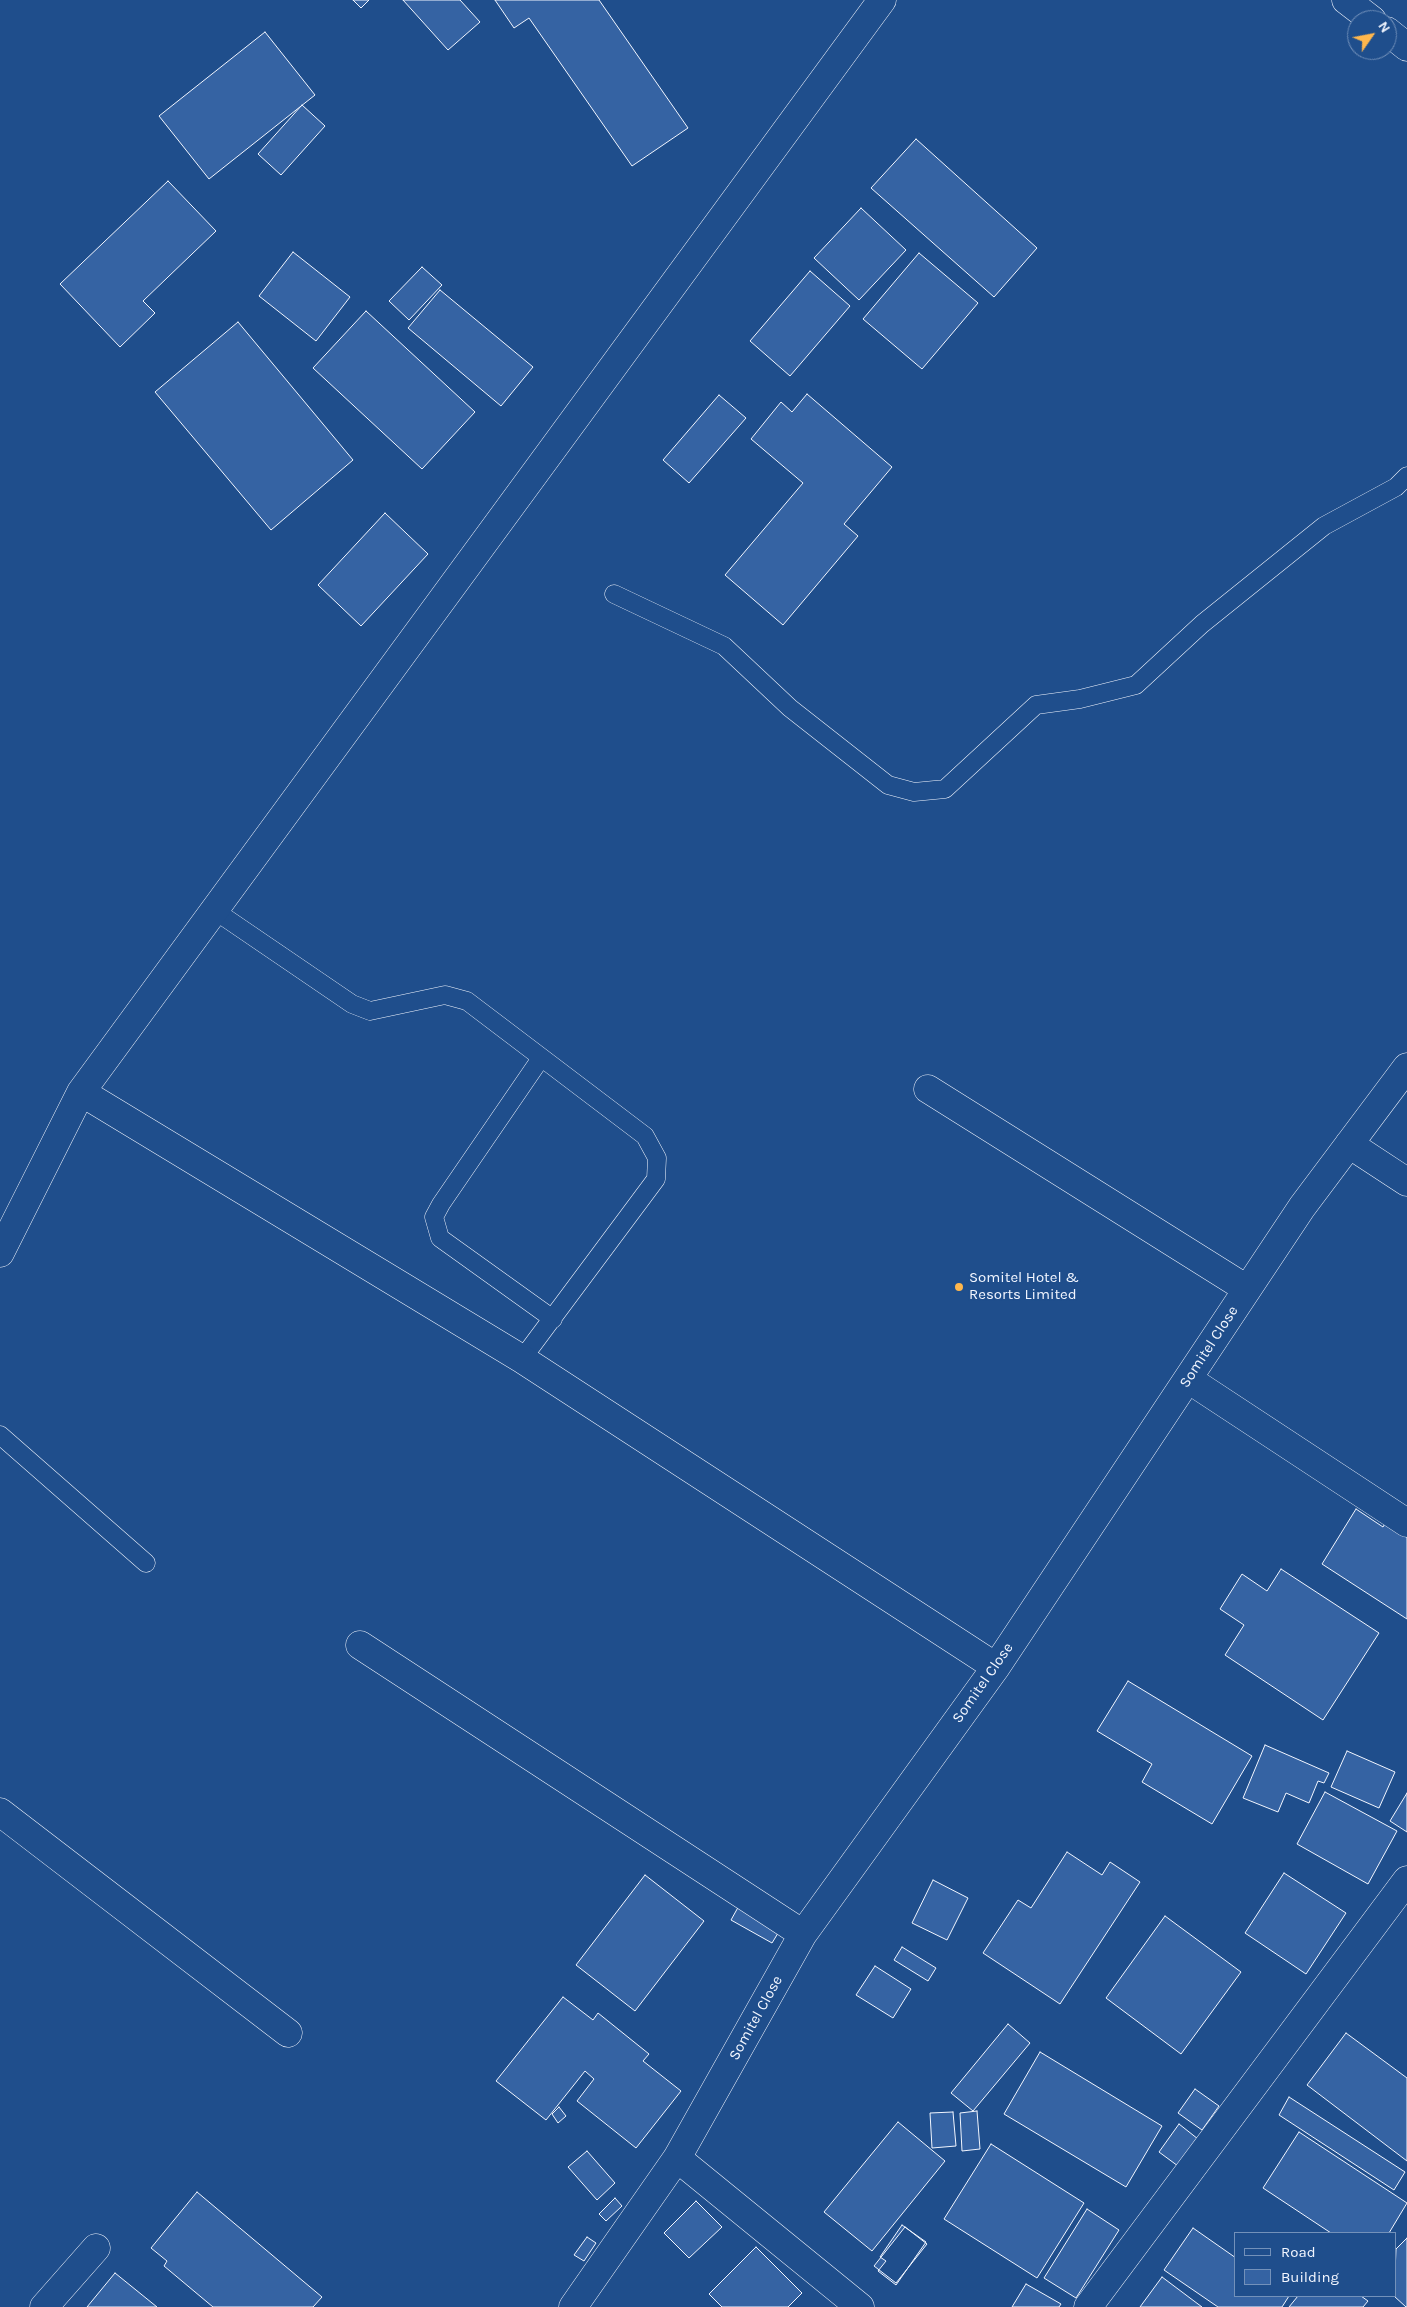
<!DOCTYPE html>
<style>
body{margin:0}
#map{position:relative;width:1407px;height:2307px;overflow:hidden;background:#1f4e8c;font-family:Karla,sans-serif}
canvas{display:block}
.legend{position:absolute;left:1234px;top:2232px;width:162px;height:65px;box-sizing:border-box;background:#1f4e8c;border:1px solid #7391ba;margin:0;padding:6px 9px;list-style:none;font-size:15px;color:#f2f6ff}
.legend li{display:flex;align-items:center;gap:10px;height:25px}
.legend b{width:25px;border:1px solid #7391ba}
.north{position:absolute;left:1347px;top:10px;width:50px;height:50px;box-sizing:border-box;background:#1f4e8c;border:1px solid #7391ba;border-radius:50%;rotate:57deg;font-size:14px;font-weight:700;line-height:20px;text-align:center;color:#f2f6ff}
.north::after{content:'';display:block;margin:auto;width:18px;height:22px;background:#ffb74d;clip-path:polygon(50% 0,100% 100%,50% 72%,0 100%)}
</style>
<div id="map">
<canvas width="1407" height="2307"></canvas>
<ul class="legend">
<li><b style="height:6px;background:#1f4e8c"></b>Road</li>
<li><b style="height:14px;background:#3563a3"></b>Building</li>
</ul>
<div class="north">N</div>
</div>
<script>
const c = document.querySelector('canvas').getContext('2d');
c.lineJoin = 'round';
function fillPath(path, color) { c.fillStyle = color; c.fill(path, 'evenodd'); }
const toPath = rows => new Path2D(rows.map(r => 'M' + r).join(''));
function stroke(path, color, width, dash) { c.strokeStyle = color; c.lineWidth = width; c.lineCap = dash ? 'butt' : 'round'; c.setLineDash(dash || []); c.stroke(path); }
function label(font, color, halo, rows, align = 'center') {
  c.font = font + ' Karla,sans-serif'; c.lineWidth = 4; c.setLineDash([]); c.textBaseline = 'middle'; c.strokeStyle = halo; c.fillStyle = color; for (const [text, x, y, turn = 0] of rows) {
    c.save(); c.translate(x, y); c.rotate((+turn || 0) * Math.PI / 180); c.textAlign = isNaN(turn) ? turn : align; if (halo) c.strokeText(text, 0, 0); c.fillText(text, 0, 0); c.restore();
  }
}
const building = toPath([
 [353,0,369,0,361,8,353,0],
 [403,0,460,0,480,22,448,50,403,0],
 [495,0,599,0,688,128,632,166,529,18,514,28,495,0],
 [265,32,315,95,209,179,159,116,265,32],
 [302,105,325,126,281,175,258,154,302,105],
 [916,139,1037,248,994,297,871,188,916,139],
 [168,181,216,231,143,301,155,313,120,347,60,284,168,181],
 [861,208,906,250,859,300,814,258,861,208],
 [293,252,350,297,316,341,259,296,293,252],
 [919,253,978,303,922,369,863,319,919,253],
 [422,267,442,285,409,320,389,301,422,267],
 [810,271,850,306,790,376,750,341,810,271],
 [440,290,533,367,501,406,408,328,440,290],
 [366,311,475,412,422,469,313,368,366,311],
 [238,322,353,460,271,530,155,392,238,322],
 [807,394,892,467,844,524,858,536,783,625,725,575,803,483,751,439,781,402,792,412,807,394],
 [719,395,746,418,689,483,663,460,719,395],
 [385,513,428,554,361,626,318,585,385,513],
 [1356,1509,1383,1527,1388,1518,1407,1530,1407,1619,1322,1564,1356,1509],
 [1281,1569,1379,1633,1323,1720,1225,1655,1244,1625,1220,1609,1242,1574,1267,1591,1281,1569],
 [1128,1681,1252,1756,1212,1824,1142,1782,1152,1764,1097,1731,1128,1681],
 [1265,1745,1329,1773,1324,1783,1318,1781,1309,1803,1286,1793,1278,1812,1243,1798,1265,1745],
 [1347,1751,1395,1772,1379,1808,1331,1787,1347,1751],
 [1325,1792,1397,1831,1368,1884,1297,1844,1325,1792],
 [1407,1793,1407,1832,1390,1821,1407,1793],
 [1067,1852,1102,1875,1110,1862,1140,1882,1060,2004,983,1953,1018,1900,1031,1908,1067,1852],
 [1284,1873,1346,1913,1306,1974,1245,1933,1284,1873],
 [645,1875,704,1921,635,2011,576,1965,645,1875],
 [933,1880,968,1898,947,1940,912,1923,933,1880],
 [741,1902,783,1925,772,1943,731,1920,741,1902],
 [1165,1916,1241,1972,1181,2054,1106,1998,1165,1916],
 [902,1947,936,1968,928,1981,894,1960,902,1947],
 [875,1966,911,1989,893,2018,856,1995,875,1966],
 [563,1997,593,2020,598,2013,649,2054,643,2061,681,2091,636,2148,577,2101,594,2079,585,2071,546,2120,496,2081,563,1997],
 [1008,2024,1030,2043,973,2111,951,2093,1008,2024],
 [1346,2033,1407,2078,1407,2161,1307,2085,1346,2033],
 [1040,2052,1162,2126,1126,2187,1004,2114,1040,2052],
 [1195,2089,1219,2106,1202,2130,1178,2113,1195,2089],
 [1289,2097,1405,2172,1394,2190,1279,2115,1289,2097],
 [559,2107,566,2116,558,2123,552,2114,559,2107],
 [977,2111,980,2149,962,2151,960,2113,977,2111],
 [953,2112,956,2146,932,2148,930,2113,953,2112],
 [898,2122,945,2161,872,2251,824,2212,898,2122],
 [1179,2124,1198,2139,1178,2166,1159,2152,1179,2124],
 [1299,2132,1407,2203,1389,2233,1331,2233,1263,2188,1299,2132],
 [991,2144,1084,2203,1037,2278,944,2219,991,2144],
 [587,2151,615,2183,597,2200,568,2167,587,2151],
 [197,2192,322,2297,313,2307,213,2307,164,2266,167,2261,151,2248,197,2192],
 [615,2198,622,2206,606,2221,599,2214,615,2198],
 [696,2201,722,2227,689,2258,664,2233,696,2201],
 [1087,2209,1119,2230,1076,2298,1044,2278,1087,2209],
 [902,2225,926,2242,896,2285,878,2271,886,2261,880,2257,902,2225],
 [905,2227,927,2244,896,2283,874,2266,905,2227],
 [1193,2228,1236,2258,1236,2296,1289,2296,1282,2307,1218,2307,1164,2270,1193,2228],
 [587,2237,596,2243,584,2261,574,2255,587,2237],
 [1407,2238,1407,2307,1406,2307,1394,2296,1396,2249,1407,2238],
 [756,2247,802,2293,788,2307,722,2307,709,2294,756,2247],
 [115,2273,157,2307,87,2307,115,2273],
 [1162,2277,1202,2307,1140,2307,1162,2277],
 [1026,2284,1061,2304,1059,2307,1012,2307,1026,2284],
 [1298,2296,1361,2296,1368,2301,1363,2307,1289,2307,1298,2296]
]);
const lane = toPath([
 [614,594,724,646,790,708,888,785,914,792,945,789,1036,705,1080,699,1136,685,1202,624,1324,526,1396,487,1407,476],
 [214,910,352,1004,370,1011,445,995,467,1001,645,1136,657,1158,656,1179,522,1359],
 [541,1058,441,1204,434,1217,440,1238,553,1319],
 [0,1435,146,1563]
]);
const street = toPath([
 [928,1089,1247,1289],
 [81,1092,522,1359,996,1667],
 [1349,1144,1407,1182],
 [0,1253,81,1092,882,0],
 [1188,1379,1407,1523],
 [360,1645,803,1934],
 [0,1812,288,2033],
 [677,2158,860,2307],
 [44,2307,96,2248],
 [573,2307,677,2158,803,1934,996,1667,1302,1207,1407,1067],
 [1088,2307,1407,1880]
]);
const primary = toPath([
 [1346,0,1372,20],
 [1387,31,1407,47]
]);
const markers = [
 [959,1287,5,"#ffb74d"]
];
const poiNames = [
 ["Somitel Hotel &",969,1278],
 ["Resorts Limited",969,1295]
];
const streetNames = [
 ["Somitel Close",1209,1347,-57],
 ["Somitel Close",983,1683,-55],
 ["Somitel Close",756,2018,-61]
];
fillPath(building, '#3563a3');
stroke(building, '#f2f6ff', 1);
stroke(lane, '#f2f6ff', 19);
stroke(street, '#f2f6ff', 29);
stroke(primary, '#f2f6ff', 29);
stroke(lane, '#1f4e8c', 18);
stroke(street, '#1f4e8c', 28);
stroke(primary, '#1f4e8c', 28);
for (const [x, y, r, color] of markers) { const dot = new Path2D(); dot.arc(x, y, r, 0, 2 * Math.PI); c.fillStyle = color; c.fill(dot); stroke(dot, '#1f4e8c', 2); }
label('15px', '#f2f6ff', '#1f4e8c', poiNames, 'left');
label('15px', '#f2f6ff', '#1f4e8c', streetNames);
</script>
